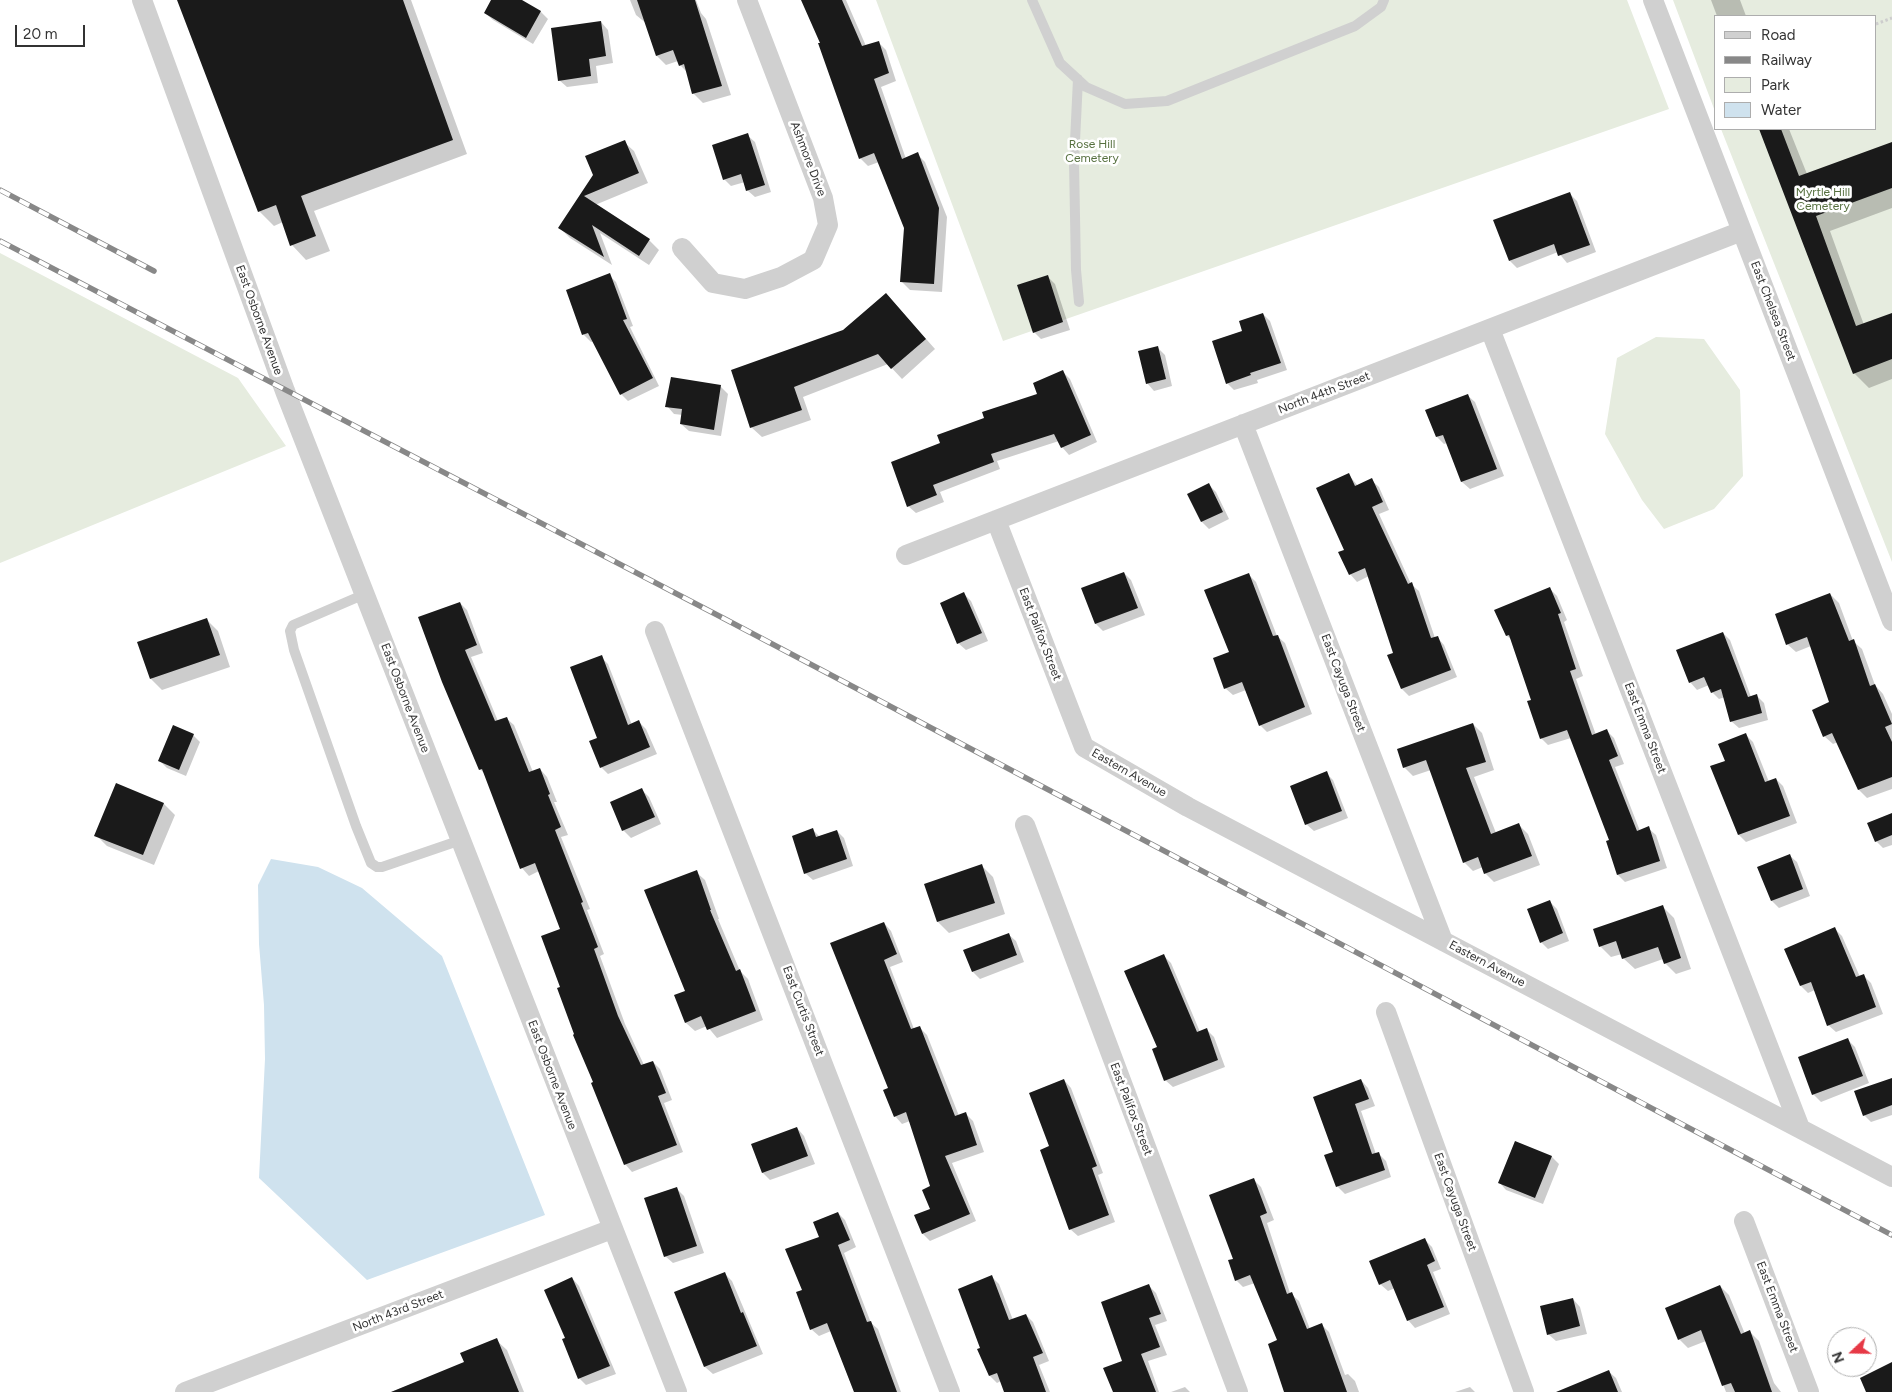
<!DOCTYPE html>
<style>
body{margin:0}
#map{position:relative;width:1892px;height:1392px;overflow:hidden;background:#fff;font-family:Figtree,sans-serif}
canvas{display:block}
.legend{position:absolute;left:1714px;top:15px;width:162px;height:115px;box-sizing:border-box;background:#fff;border:1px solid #adadad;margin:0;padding:6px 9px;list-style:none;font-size:15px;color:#333}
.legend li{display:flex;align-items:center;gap:10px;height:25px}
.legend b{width:25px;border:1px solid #adadad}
.north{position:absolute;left:1827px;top:1327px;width:50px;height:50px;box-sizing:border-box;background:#fff;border:1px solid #adadad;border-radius:50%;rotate:249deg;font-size:14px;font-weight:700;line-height:20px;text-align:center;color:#333}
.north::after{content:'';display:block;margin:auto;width:18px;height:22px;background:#e63946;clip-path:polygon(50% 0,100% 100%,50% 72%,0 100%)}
.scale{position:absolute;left:15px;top:25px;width:70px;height:22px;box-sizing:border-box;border:2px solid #333;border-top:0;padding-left:6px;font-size:15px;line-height:18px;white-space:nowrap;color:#333;-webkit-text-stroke:4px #fff;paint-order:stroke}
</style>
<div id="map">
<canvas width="1892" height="1392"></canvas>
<ul class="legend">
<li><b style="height:6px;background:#d0d0d0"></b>Road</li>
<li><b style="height:6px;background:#888"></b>Railway</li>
<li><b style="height:14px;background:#e6ecdf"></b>Park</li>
<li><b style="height:14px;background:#cfe2ee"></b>Water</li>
</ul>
<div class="north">N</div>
<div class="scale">20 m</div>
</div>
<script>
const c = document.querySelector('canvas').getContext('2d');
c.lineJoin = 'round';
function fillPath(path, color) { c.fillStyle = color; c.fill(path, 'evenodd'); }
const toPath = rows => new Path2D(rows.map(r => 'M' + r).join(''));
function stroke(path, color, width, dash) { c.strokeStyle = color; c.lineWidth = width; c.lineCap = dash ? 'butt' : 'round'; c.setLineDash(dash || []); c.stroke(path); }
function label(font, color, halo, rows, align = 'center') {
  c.font = font + ' Figtree,sans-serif'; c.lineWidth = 5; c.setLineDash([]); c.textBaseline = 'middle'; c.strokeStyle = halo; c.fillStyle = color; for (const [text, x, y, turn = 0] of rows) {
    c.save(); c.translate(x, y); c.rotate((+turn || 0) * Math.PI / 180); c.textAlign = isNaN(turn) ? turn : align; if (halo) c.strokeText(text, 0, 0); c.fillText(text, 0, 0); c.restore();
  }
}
const green = toPath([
 [876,0,1627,0,1669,109,1003,341],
 [1673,0,1892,0,1892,562,1721,129,1876,129,1876,16,1716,16,1716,114],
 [0,253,238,378,286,446,0,563],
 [1656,337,1704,339,1740,390,1743,476,1714,509,1664,529,1642,500,1605,434,1617,358]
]);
const water = toPath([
 [271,859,318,867,362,888,442,956,545,1215,367,1280,259,1178,265,1059,264,1005,259,944,258,885]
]);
const shadow = toPath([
 [179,0,411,0,467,154,314,211,330,251,306,260,292,245,283,222,274,226,259,211],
 [493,0,520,0,541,12,548,19,533,44,493,20,485,13],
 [630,0,696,0,701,13,706,19,731,95,703,103,693,93,688,73,680,65,678,61,666,65,657,56,647,24,636,15],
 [803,0,846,0,866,46,878,42,886,50,896,81,881,87,906,159,917,154,925,162,947,217,942,292,910,290,902,282,905,228,879,162,868,166,860,158,821,43],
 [1711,0,1740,0,1746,16,1717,16],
 [601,22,608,30,613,63,596,66,598,83,567,87,559,80],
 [1760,129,1789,129,1807,174,1892,144,1892,208,1830,231,1864,325,1892,314,1892,379,1869,388,1854,373],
 [747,135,755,142,771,192,755,197,747,190,745,182,731,186,724,179],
 [624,142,634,151,648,183,595,205,649,240,659,250,649,265,600,233,612,265,570,238,560,228],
 [1570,194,1577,201,1596,252,1567,263,1558,252,1517,268,1510,261],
 [609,275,616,282,633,326,630,327,659,386,628,401,621,394,594,341,591,342,584,335,567,291],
 [1048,277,1055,284,1070,330,1041,339,1034,332],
 [896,305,935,349,902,379,888,364,803,397,811,420,762,437,751,427,843,331],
 [1263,314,1270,321,1287,370,1257,380,1258,383,1234,390,1227,383,1244,332],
 [1158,348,1165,355,1172,386,1154,391,1147,383],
 [1063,372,1070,379,1097,442,1069,455,1062,447,1059,441,997,461,1000,469,940,492,944,502,916,513,908,506,942,444,985,418,1039,394],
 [720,386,728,394,721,436,689,431,681,424,683,415,674,414,667,406],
 [1467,395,1475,402,1504,476,1470,489,1462,482,1447,443,1444,444,1437,437],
 [1348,474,1358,486,1371,480,1379,487,1389,510,1379,514,1411,584,1419,591,1435,638,1437,637,1444,645,1457,677,1409,696,1402,689,1395,654,1369,576,1357,582,1350,574,1345,551],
 [1209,485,1216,492,1229,519,1209,529,1202,522,1188,495],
 [1124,573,1131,580,1145,615,1103,631,1096,624,1082,589],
 [1248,574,1256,582,1277,636,1285,643,1312,714,1267,732,1260,725,1246,690,1233,695,1225,688,1231,653],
 [1549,588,1557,596,1567,620,1564,622,1583,676,1576,679,1596,735,1607,731,1614,738,1624,764,1615,767,1640,831,1648,828,1656,835,1667,868,1625,882,1618,875,1610,841,1571,738,1548,745,1541,738,1533,700,1513,641,1507,636],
 [964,594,971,601,988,641,966,650,958,643],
 [1830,594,1839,603,1853,641,1862,649,1875,685,1883,694,1892,714,1892,789,1867,798,1859,790,1838,742,1833,744,1824,736,1831,703,1811,646,1796,652,1787,644],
 [460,603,467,610,483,653,471,657,498,721,506,718,514,725,533,772,540,769,547,777,557,802,554,802,568,835,561,837,590,909,587,910,604,954,600,956,625,1024,644,1065,653,1062,660,1069,672,1100,664,1103,683,1152,632,1172,625,1164,562,987,561,929,539,871,529,876,522,868,486,775,480,769,443,681],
 [207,620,218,631,230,667,162,690,151,679],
 [1723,633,1730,640,1751,697,1756,695,1764,703,1768,720,1739,728,1731,721,1725,697,1719,699,1712,692,1709,685,1697,690,1690,682],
 [601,657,608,664,632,725,639,722,646,729,657,754,608,774,601,767,598,738],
 [1473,724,1482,733,1494,770,1474,777,1496,833,1519,825,1528,834,1540,865,1494,882,1485,873,1483,867,1473,871,1464,862,1431,770,1413,776,1404,767],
 [193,735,200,742,186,776,167,768,160,761],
 [1746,735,1753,742,1769,782,1776,779,1783,786,1797,823,1746,842,1739,835,1712,767,1726,762],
 [1326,773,1333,780,1348,818,1314,831,1306,824],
 [116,785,164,804,175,815,154,865,107,846,96,835],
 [642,790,649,797,661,824,631,838,623,830],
 [1892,815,1892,845,1883,848,1876,841],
 [813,830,820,837,837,831,844,838,853,866,813,880,805,873],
 [1789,855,1797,862,1810,896,1779,908,1772,901],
 [982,866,993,877,1005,914,949,933,938,922,925,885],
 [696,872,705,880,719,919,718,919,740,971,748,979,763,1020,717,1038,707,1026,695,1031,686,1023,686,992],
 [1549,901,1557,909,1569,941,1548,949,1541,942],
 [1663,907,1674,918,1691,969,1676,974,1665,963,1663,959,1635,969,1623,958,1622,954,1611,957,1600,946],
 [884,923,891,931,903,962,890,967,914,1029,919,1027,927,1035,959,1116,966,1114,973,1121,984,1152,952,1163,976,1221,930,1241,923,1234,931,1209,932,1187,910,1121,902,1124,895,1116,890,1089,832,944],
 [1835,929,1842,936,1860,977,1864,976,1871,983,1883,1014,1836,1032,1828,1025,1815,990,1808,993,1801,986,1786,949],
 [1008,934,1016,941,1024,962,980,979,973,972],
 [1164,956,1171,963,1200,1032,1206,1029,1214,1037,1225,1067,1173,1087,1165,1080,1158,1048],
 [1848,1040,1855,1047,1869,1083,1821,1102,1813,1094],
 [1064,1080,1071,1088,1103,1173,1098,1175,1115,1222,1078,1236,1070,1229,1051,1147],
 [1361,1080,1368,1088,1375,1106,1361,1111,1376,1154,1379,1154,1386,1161,1391,1177,1345,1194,1338,1187,1326,1156,1335,1153],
 [1892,1080,1892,1115,1871,1122,1864,1115],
 [797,1128,804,1136,815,1164,770,1180,763,1173,752,1145],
 [1515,1142,1552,1157,1559,1164,1543,1204,1506,1190,1499,1182],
 [1254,1180,1261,1187,1274,1220,1267,1223,1290,1293,1299,1301,1310,1329,1322,1325,1329,1332,1345,1375,1348,1374,1355,1381,1359,1392,1286,1392,1279,1341,1255,1283,1243,1287,1236,1280,1235,1259],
 [677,1189,684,1196,704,1253,673,1263,665,1256],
 [838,1213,845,1220,856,1247,844,1253,871,1323,878,1329,901,1392,854,1392,831,1331,819,1336,811,1329,804,1290,820,1237],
 [1424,1239,1432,1247,1441,1269,1433,1272,1450,1314,1415,1328,1408,1320,1395,1288,1388,1291,1380,1284],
 [725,1274,732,1281,763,1354,713,1374,705,1367,676,1293],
 [992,1277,999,1284,1013,1320,1026,1315,1033,1322,1049,1361,1039,1365,1050,1392,1006,1392,1001,1381,997,1383,990,1376,982,1349],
 [572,1278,579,1286,616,1374,586,1385,579,1378,567,1339],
 [1149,1286,1156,1293,1167,1321,1155,1325,1167,1355,1148,1361,1159,1392,1118,1392,1124,1362],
 [1720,1286,1729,1295,1745,1334,1750,1332,1759,1341,1774,1383,1781,1392,1726,1392,1706,1341,1688,1348,1679,1339],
 [1573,1299,1580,1307,1587,1334,1556,1341,1548,1334],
 [496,1340,507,1350,524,1392,391,1392,466,1363],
 [1608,1371,1616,1378,1622,1392,1578,1392],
 [1185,1387,1190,1392,1171,1392],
 [1470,1387,1475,1392,1455,1392]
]);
const building = toPath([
 [177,0,403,0,453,140,301,196,316,236,290,246,276,205,258,212],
 [491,0,522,0,541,11,526,38,484,13],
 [637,0,695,0,722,86,692,94,684,64,679,66,673,50,656,56],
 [801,0,842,0,862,46,879,41,889,73,874,79,902,159,918,152,939,208,934,284,900,282,904,228,874,153,859,159,818,43,820,43],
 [601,21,606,56,589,59,591,76,558,81,551,28],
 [1759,129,1781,129,1799,176,1892,142,1892,188,1816,216,1856,326,1892,313,1892,359,1853,374],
 [748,133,765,185,746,191,741,174,723,180,712,145],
 [625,140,639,173,584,196,650,239,639,256,592,225,604,257,558,228,593,175,585,156],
 [1570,192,1590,245,1558,256,1554,244,1509,261,1493,220],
 [610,273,627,319,623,320,653,378,620,395,588,333,582,335,566,290],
 [1048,275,1063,322,1033,333,1017,285],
 [886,293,926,339,891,369,878,354,794,387,802,410,750,428,731,370,843,330],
 [1263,313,1281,363,1250,373,1251,375,1226,384,1212,341,1242,331,1239,321],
 [1158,346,1166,379,1146,384,1138,351],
 [1063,370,1091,435,1061,448,1054,434,991,454,994,462,933,485,937,495,907,507,891,462,940,443,937,435,984,418,982,412,1037,394,1033,383],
 [671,377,721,385,714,430,680,424,682,409,665,407],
 [1468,394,1497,469,1461,482,1443,435,1436,437,1425,410],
 [1349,473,1355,486,1372,478,1383,502,1372,507,1408,584,1412,582,1431,638,1438,636,1451,670,1401,689,1387,655,1393,653,1365,568,1349,575,1338,552,1344,550,1316,488],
 [1209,483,1223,512,1201,522,1187,494],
 [1124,572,1138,608,1095,624,1081,588],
 [1249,573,1273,636,1278,635,1305,707,1259,726,1242,682,1224,689,1213,658,1229,652,1204,590],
 [1550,587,1561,613,1558,614,1576,669,1570,671,1592,735,1607,729,1618,756,1609,760,1637,831,1649,826,1660,861,1617,875,1606,841,1609,840,1567,730,1540,739,1527,701,1531,700,1509,635,1506,636,1494,610],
 [964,592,982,633,957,644,940,603],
 [1830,593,1849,641,1854,639,1870,686,1875,684,1892,724,1885,727,1892,742,1892,777,1858,790,1832,733,1823,737,1812,710,1829,702,1807,637,1786,645,1775,614],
 [460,602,477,645,465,650,495,721,507,717,529,772,540,768,550,794,548,795,561,827,555,830,583,902,581,903,598,947,594,949,618,1016,641,1065,653,1061,666,1093,658,1096,677,1145,624,1165,591,1083,593,1082,573,1035,574,1034,557,988,560,987,541,936,560,929,535,863,520,869,482,769,479,770,442,682,418,617],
 [207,618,220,655,150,679,137,642],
 [1723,632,1748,697,1757,694,1762,713,1730,722,1721,689,1711,693,1704,677,1689,683,1676,650],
 [602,655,628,725,639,720,650,747,600,768,589,741,597,738,570,667],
 [1473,723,1486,762,1466,768,1491,834,1519,823,1532,856,1484,874,1478,857,1463,863,1426,760,1403,768,1397,749],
 [173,725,194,734,179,770,158,761],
 [1746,733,1765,782,1776,778,1790,816,1738,835,1710,766,1725,761,1718,744],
 [1327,771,1342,811,1305,825,1290,786],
 [116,783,164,803,143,855,94,836],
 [642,788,655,817,622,831,610,802],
 [1892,813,1892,835,1875,842,1867,823],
 [813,828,816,837,837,830,847,859,804,874,792,836],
 [1790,854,1803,889,1771,901,1757,867],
 [982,864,995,903,937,922,924,884],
 [697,870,711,910,710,910,736,971,740,969,756,1011,707,1030,701,1016,685,1023,674,995,685,991,644,890],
 [1550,900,1563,933,1540,943,1527,909],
 [1663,905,1681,958,1664,964,1658,947,1622,959,1616,941,1599,947,1593,929],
 [884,922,897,954,884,960,911,1029,920,1026,955,1116,966,1112,977,1145,945,1156,970,1214,922,1234,914,1215,930,1209,922,1190,930,1186,906,1112,894,1117,883,1090,888,1088,830,943],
 [1835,927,1856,977,1864,974,1876,1007,1827,1026,1811,982,1800,986,1784,949],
 [1009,933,1017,955,972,972,963,950],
 [1164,954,1197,1032,1207,1028,1218,1060,1164,1081,1152,1049,1157,1047,1124,971],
 [1848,1038,1863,1076,1812,1095,1798,1057],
 [1892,1078,1892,1105,1863,1116,1854,1091],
 [1064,1079,1097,1166,1092,1168,1109,1215,1069,1230,1040,1150,1049,1146,1029,1093],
 [1361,1079,1369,1099,1355,1104,1372,1154,1379,1152,1385,1170,1336,1187,1324,1155,1333,1152,1313,1097],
 [797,1127,808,1156,762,1173,751,1144],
 [1515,1141,1552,1156,1535,1198,1498,1183],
 [1254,1178,1267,1213,1260,1216,1287,1294,1292,1292,1307,1329,1322,1323,1347,1392,1284,1392,1268,1344,1277,1340,1250,1275,1235,1281,1228,1260,1233,1259,1209,1195],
 [677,1187,697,1246,664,1257,644,1198],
 [838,1212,850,1240,838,1245,867,1322,871,1321,897,1392,854,1392,827,1323,810,1330,796,1292,802,1290,785,1249,819,1237,813,1222],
 [1425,1238,1435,1261,1427,1265,1444,1307,1407,1321,1390,1280,1379,1285,1369,1261],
 [725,1272,741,1313,743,1312,757,1346,704,1367,674,1292],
 [992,1275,1009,1320,1026,1314,1043,1353,1033,1357,1046,1392,1004,1392,997,1373,989,1376,977,1349,980,1348,958,1289],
 [572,1277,610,1366,578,1379,562,1339,565,1338,544,1290],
 [1149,1284,1161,1314,1149,1318,1160,1347,1141,1354,1156,1392,1113,1392,1103,1368,1122,1361,1101,1302],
 [1720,1285,1741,1334,1750,1330,1772,1392,1735,1392,1731,1383,1722,1386,1701,1330,1678,1340,1665,1308],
 [1573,1298,1580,1326,1547,1335,1540,1306],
 [497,1338,519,1392,391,1392,464,1362,460,1353],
 [1892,1362,1892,1392,1866,1392,1860,1378],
 [1609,1370,1618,1392,1556,1392]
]);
const path = toPath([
 [1876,24,1892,18]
]);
const lane = toPath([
 [1032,0,1060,63,1086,87,1125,104,1167,101,1355,26,1381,7,1384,0],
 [1078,79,1074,162,1076,270,1079,302],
 [365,594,293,625,290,631,294,650,356,826,371,863,377,867,382,867,461,840]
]);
const street = toPath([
 [142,0,285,391,677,1392],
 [1653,0,1892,621],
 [682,248,713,283,745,289,781,277,813,260,828,225,823,198,747,0],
 [1490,329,1800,1128],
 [1243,424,1443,941],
 [996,520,1084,747,1188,807,1892,1177],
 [906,555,1742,231],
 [655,631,950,1392],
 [1025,825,1238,1392],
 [1386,1012,1524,1392],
 [1744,1221,1809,1392],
 [185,1392,612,1229]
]);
const rail = toPath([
 [0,190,154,271],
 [0,241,723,618,1892,1235]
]);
const parkNames = [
 ["Rose Hill",1092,144],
 ["Cemetery",1092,158],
 ["Myrtle Hill",1823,192],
 ["Cemetery",1823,206]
];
const streetNames = [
 ["Ashmore Drive",808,159,69],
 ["East Chelsea Street",1773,311,69],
 ["East Osborne Avenue",259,320,70],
 ["North 44th Street",1324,393,-21],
 ["East Palifox Street",1040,634,69],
 ["East Cayuga Street",1343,683,69],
 ["East Osborne Avenue",405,698,69],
 ["East Emma Street",1645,728,69],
 ["Eastern Avenue",1129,773,30],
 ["Eastern Avenue",1487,964,28],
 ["East Curtis Street",803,1011,69],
 ["East Osborne Avenue",552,1075,69],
 ["East Palifox Street",1131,1109,69],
 ["East Cayuga Street",1455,1202,70],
 ["East Emma Street",1777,1307,69],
 ["North 43rd Street",398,1311,-21]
];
fillPath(green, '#e6ecdf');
fillPath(water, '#cfe2ee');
fillPath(shadow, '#0003');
fillPath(building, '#1a1a1a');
stroke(path, '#cdcdcd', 3, [2.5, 2.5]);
stroke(lane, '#d0d0d0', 10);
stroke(street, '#d0d0d0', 20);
stroke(rail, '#888', 5.5);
stroke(rail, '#fff', 4, [11]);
label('12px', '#56703f', '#fff', parkNames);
label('12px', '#333', '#fff', streetNames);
</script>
